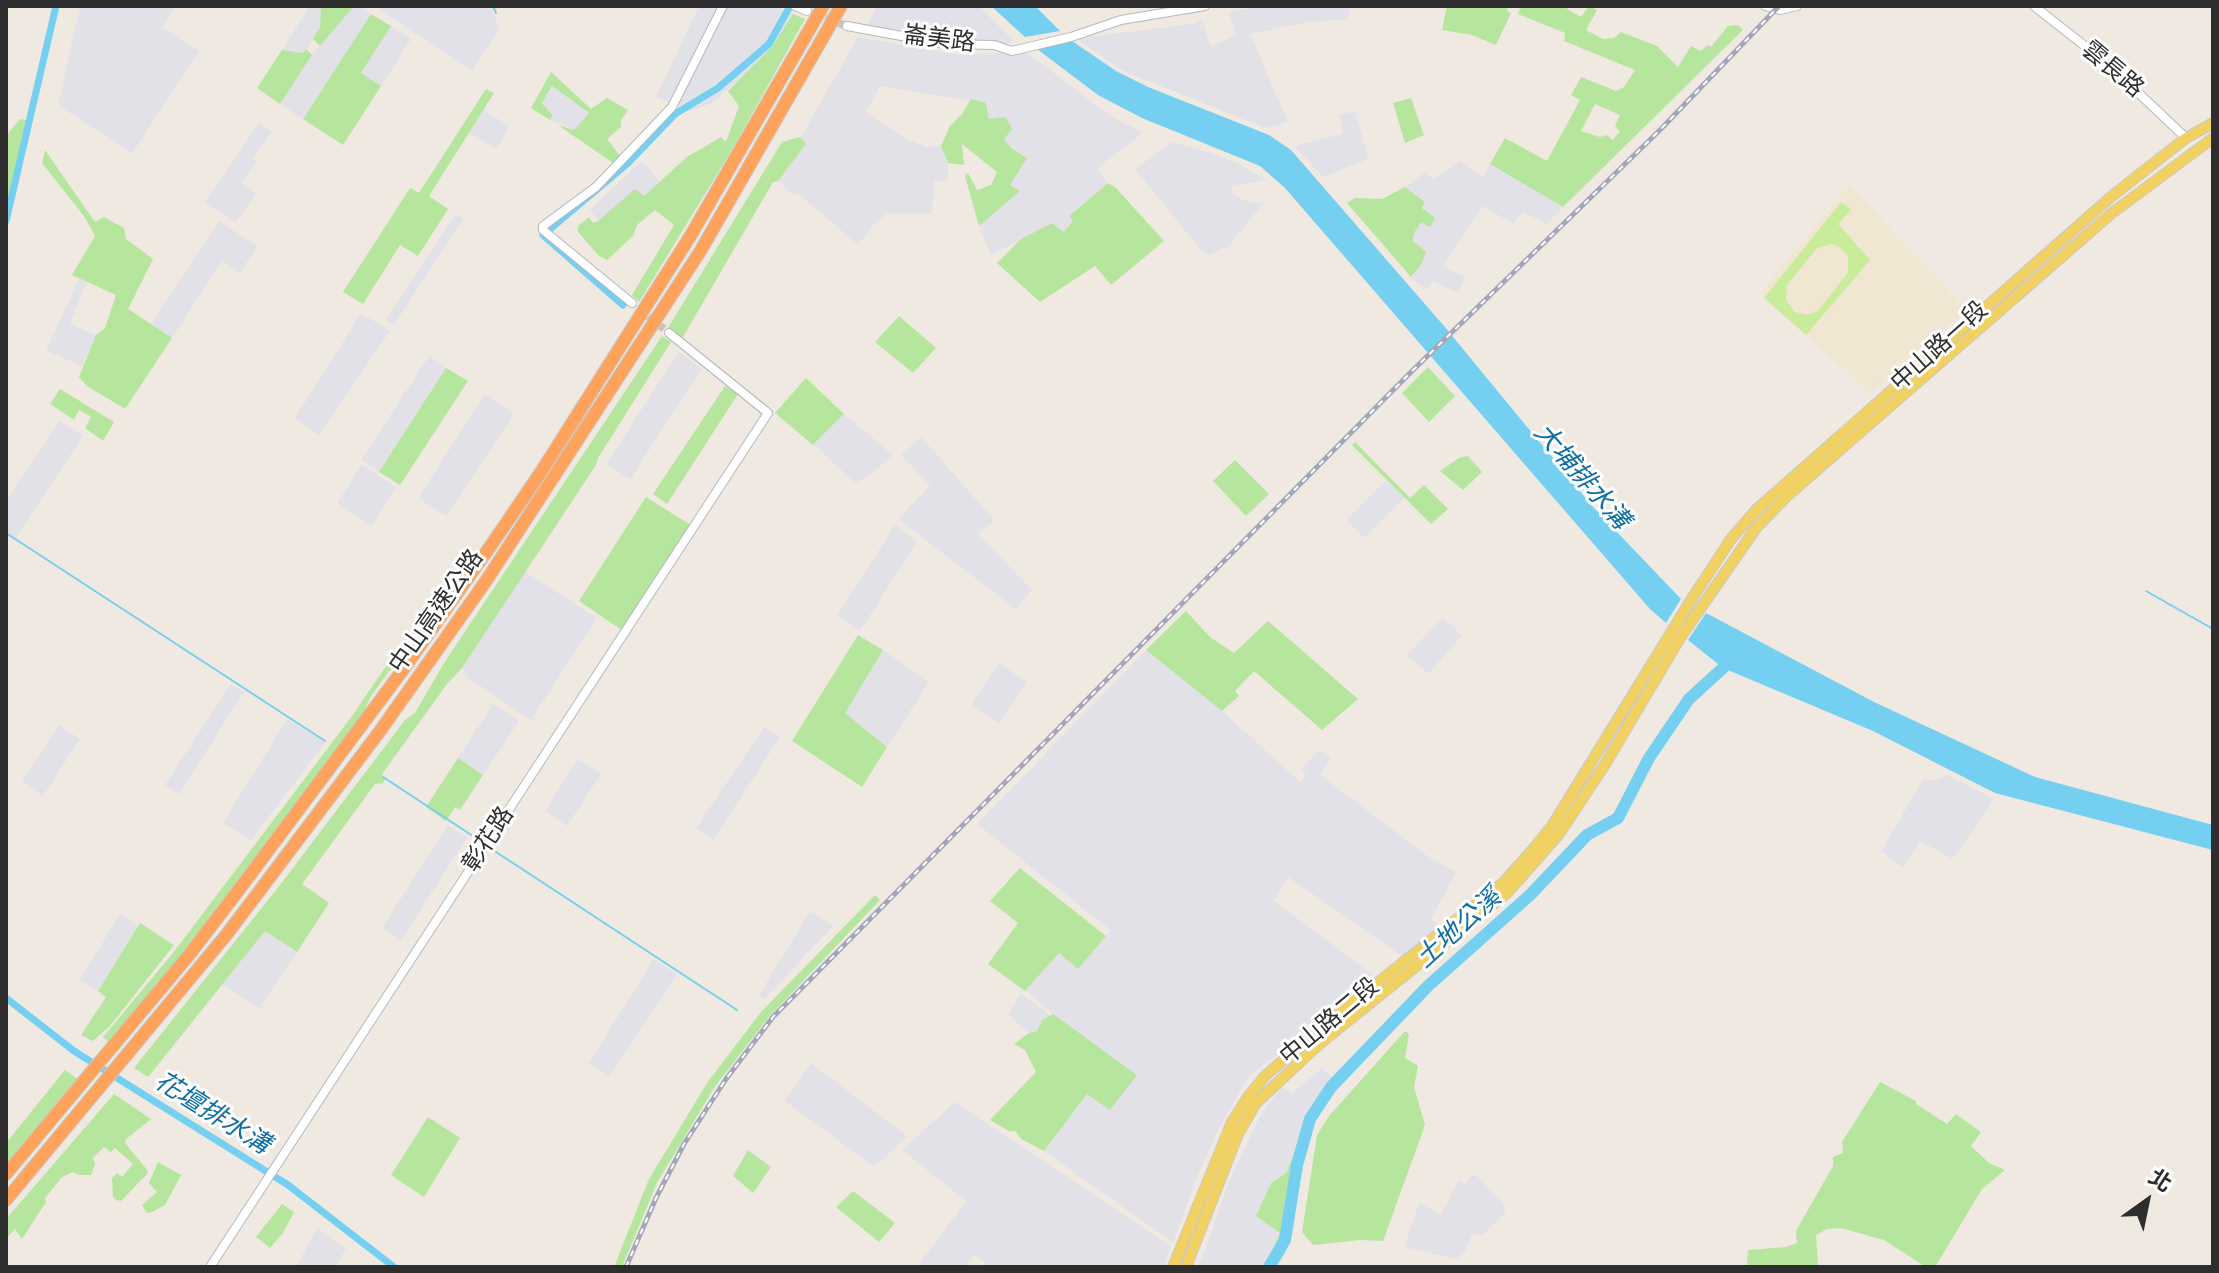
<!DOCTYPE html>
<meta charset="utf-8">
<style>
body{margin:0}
#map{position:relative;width:2219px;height:1273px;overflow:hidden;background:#efe9e1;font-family:"Varela Round","Noto Sans TC",sans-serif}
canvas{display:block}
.frame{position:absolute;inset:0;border:8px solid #2e2e2e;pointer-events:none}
.north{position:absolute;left:2107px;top:1161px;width:80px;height:80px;-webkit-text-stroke:6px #fff;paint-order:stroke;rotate:33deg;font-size:22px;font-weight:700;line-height:32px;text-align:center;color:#2e2e2e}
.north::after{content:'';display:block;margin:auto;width:28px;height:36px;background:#2e2e2e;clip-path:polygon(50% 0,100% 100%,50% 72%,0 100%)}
</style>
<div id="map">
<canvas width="2219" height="1273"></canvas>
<div class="frame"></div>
<div class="north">北</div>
</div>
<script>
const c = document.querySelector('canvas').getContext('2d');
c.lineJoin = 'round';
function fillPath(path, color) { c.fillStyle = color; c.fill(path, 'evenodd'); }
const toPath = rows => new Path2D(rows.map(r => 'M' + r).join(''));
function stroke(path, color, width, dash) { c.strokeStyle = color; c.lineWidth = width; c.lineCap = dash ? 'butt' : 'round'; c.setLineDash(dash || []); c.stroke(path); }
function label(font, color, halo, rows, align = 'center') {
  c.font = font + ' "Varela Round","Noto Sans TC",sans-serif'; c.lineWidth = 6; c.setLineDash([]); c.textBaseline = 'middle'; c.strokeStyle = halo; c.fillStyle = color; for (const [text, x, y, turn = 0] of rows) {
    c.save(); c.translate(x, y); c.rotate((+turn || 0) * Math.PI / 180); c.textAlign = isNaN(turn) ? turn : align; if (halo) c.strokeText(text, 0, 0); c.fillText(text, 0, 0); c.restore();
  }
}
const industrial = toPath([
 [80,6,176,6,162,27,199,51,132,154,58,105],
 [310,6,321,6,320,27,304,53,282,50],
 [354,6,360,6,371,14,303,119,280,104,312,55],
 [374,6,490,6,500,29,472,71],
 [699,6,774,6,793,14,771,48,753,67,712,103,691,111,656,97],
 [877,6,979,6,1013,40,1010,43,984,45,864,31],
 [1259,6,1349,6,1349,19,1308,22,1250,34,1288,122,1265,128,1121,70,1080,41,1080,38,1192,24,1202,19,1211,47,1236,35,1229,12],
 [391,26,411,39,381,86,361,73],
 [858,37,953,54,1028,53,1109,115,1143,133,1097,168,1108,183,1069,215,1073,221,1064,232,1052,223,991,255,979,226,1019,191,1010,185,1012,149,989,119,986,103,880,86,866,113,909,140,926,147,941,146,948,163,948,181,934,181,932,214,887,213,874,224,858,245,800,195,792,194,778,181,806,144,801,137],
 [552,85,589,113,574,130,550,120,553,116,542,103],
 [483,109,510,127,496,149,469,132],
 [1355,111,1368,159,1323,177,1294,146,1343,134,1339,115],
 [259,123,272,132,253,159,256,162,242,183,256,193,236,223,205,203],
 [1172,142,1208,152,1237,163,1267,180,1230,186,1235,195,1243,200,1263,204,1226,249,1221,248,1210,255,1201,250,1135,169],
 [642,161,660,181,643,197,635,190,598,221,590,209],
 [1460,161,1481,176,1484,176,1490,164,1563,207,1546,224,1524,212,1513,224,1483,206,1442,267,1465,277,1458,293,1432,281,1427,288,1420,286,1411,277,1414,276,1414,233,1421,222,1425,202,1405,187,1426,172,1434,179],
 [455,214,463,219,394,325,386,320],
 [219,221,257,246,240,273,222,261,172,338,151,324],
 [79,279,87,281,70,324,96,335,82,366,46,351],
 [361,313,390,331,319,435,295,418],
 [679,352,702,369,630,479,606,464],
 [429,356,446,368,379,472,361,460],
 [485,394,514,414,446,516,418,498],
 [844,414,893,455,868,476,855,483,814,445],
 [59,421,83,436,14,540,6,536,6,501],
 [921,437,994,520,978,534,1032,590,1016,609,898,519,930,486,901,455],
 [362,465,396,487,372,526,337,503],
 [1386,480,1405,497,1365,538,1346,520],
 [895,525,917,542,860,631,837,616],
 [525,572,597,618,531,720,467,677,462,668],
 [1443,617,1462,636,1428,674,1407,655],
 [883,650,929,682,887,747,844,713],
 [1146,650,1222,711,1300,782,1306,774,1301,770,1319,750,1331,758,1320,775,1430,858,1456,872,1431,919,1443,928,1405,958,1288,877,1274,901,1373,975,1371,980,1248,1077,1217,1132,1198,1175,1173,1243,1044,1151,1087,1094,1136,1075,1053,1014,1026,990,1059,952,1079,968,1110,930,977,824],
 [999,663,1027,682,999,723,971,704],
 [231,684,244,692,179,794,165,785],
 [493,704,519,721,483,775,458,758],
 [287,719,325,743,251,840,223,823],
 [59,725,80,739,43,796,22,782],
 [764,727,780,737,713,840,696,828],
 [578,759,601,774,567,826,545,811],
 [1947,775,1993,798,1980,821,1952,859,1920,841,1902,868,1881,851,1924,778,1929,781,1941,779],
 [448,825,467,838,401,940,382,928],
 [810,911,833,926,764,999,759,995],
 [120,914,138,926,98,991,80,979],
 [265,931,297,952,259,1008,222,985],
 [654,959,677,974,609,1076,589,1063],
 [1021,993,1051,1016,1042,1020,1037,1031,1029,1033,1008,1015],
 [811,1063,907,1136,874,1167,785,1101],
 [1322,1068,1341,1085,1315,1120,1301,1132,1298,1146,1286,1173,1271,1183,1280,1233,1265,1267,1199,1267,1229,1181,1259,1118,1281,1087,1292,1093],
 [955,1102,1171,1246,1163,1267,990,1267,975,1255,964,1267,925,1267,920,1263,966,1201,902,1150],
 [1472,1175,1477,1176,1502,1203,1506,1212,1501,1218,1482,1235,1473,1233,1465,1252,1456,1259,1404,1247,1419,1203,1441,1214,1459,1181,1465,1183],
 [317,1228,346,1249,335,1267,296,1267]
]);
const education = toPath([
 [1849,185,1967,310,1869,393,1761,292]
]);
const green = toPath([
 [321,6,354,6,320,46,313,39,320,27],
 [1447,6,1508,6,1507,11,1511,13,1496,45,1472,35,1442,30],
 [1521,6,1568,6,1567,9,1581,17,1589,6,1597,10,1586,30,1603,39,1614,38,1621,32,1657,46,1678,67,1691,46,1701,51,1708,45,1711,47,1728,26,1738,25,1743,30,1563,207,1490,164,1505,138,1547,161,1580,100,1571,95,1581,77,1616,91,1624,87,1635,70,1564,41,1565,33,1518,14],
 [1595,104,1620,115,1615,126,1620,131,1613,140,1606,135,1600,137,1581,131],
 [371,14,391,26,361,73,381,86,343,145,303,119],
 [793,14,805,19,733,148,639,302,632,295,674,225,655,210,637,225,633,236,607,260,599,256,578,232,578,226,589,217,593,223,598,221,635,189,644,196,688,156,699,150,721,137,726,142,739,106,728,91,771,48],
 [306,49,312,55,280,104,257,88,282,50,303,53],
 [551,72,591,109,607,98,628,110,621,120,621,127,607,139,621,157,613,163,558,125,574,130,589,113,552,86,542,103,553,116,550,120,531,108],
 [486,89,494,93,429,196,448,209,418,256,400,245,363,304,343,292,410,188,419,193],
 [1411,98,1424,135,1405,143,1393,103],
 [971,99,986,103,989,119,1005,117,1012,129,1004,139,1012,149,1027,158,1010,185,1020,191,979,226,965,176,968,173,977,190,991,185,997,172,962,144,964,165,948,163,941,146,950,126,962,114],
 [20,119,30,121,7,229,6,136],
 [801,137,806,144,778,181,773,182,683,337,666,331,782,142],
 [45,150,95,222,104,217,124,228,126,239,153,259,128,309,172,338,125,409,87,386,79,377,96,335,105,328,116,295,72,275,95,236,84,216,42,163],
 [1108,183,1116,188,1164,241,1111,285,1095,266,1040,302,997,263,1021,239,1052,223,1064,232,1073,221,1069,216],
 [1405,187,1425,202,1422,208,1435,218,1430,227,1421,222,1414,233,1413,241,1426,252,1422,263,1411,277,1347,203,1355,198,1382,199],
 [899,316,936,348,913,373,875,342],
 [662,336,671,342,598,458,596,465,462,668,447,684,382,774,385,780,383,783,375,784,302,884,329,903,297,952,265,931,148,1077,134,1068,280,885,405,720,415,713,444,663],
 [1428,367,1455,396,1429,422,1402,393],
 [446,368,468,381,400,485,379,472],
 [806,378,844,414,813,445,775,413],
 [725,386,738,394,667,504,653,494],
 [60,389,114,422,103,441,85,428,91,417,79,410,74,420,50,404],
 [1355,442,1410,498,1424,485,1448,509,1431,524,1352,445],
 [1468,456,1482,472,1463,490,1440,471,1459,458],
 [1235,460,1269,494,1246,516,1213,481],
 [646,497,689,524,690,528,623,631,579,601],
 [1186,611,1210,637,1234,653,1268,621,1358,699,1322,730,1254,671,1235,691,1239,696,1222,711,1146,650],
 [858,635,883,650,845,713,887,747,862,787,792,741],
 [406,645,411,647,398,667,389,671,370,698,361,719,217,910,109,1043,103,1037,173,953,352,716,395,653],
 [458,758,483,775,460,810,455,807,446,821,426,807],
 [1020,868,1106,936,1078,969,1059,953,1025,991,988,964,1018,923,990,901],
 [875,895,880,900,768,1018,714,1088,657,1183,622,1267,614,1267,649,1179,707,1083,761,1012],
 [140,923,174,945,110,1026,93,1041,81,1035,106,997,98,991],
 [1053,1014,1137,1075,1110,1110,1087,1094,1044,1151,1021,1139,1015,1131,1009,1131,990,1120,1036,1072,1025,1050,1014,1044,1029,1033,1037,1031,1042,1020],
 [1405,1031,1409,1034,1405,1058,1418,1066,1414,1087,1425,1125,1383,1241,1360,1240,1313,1245,1302,1232,1317,1135,1329,1116],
 [65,1070,78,1079,6,1163,6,1143],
 [1880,1082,1916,1101,1916,1104,1947,1124,1956,1114,1981,1132,1971,1146,1989,1163,2005,1170,1982,1189,1935,1267,1926,1267,1884,1240,1841,1228,1827,1229,1816,1235,1818,1267,1747,1267,1748,1250,1786,1247,1797,1243,1796,1231,1833,1166,1833,1157,1843,1153,1842,1142],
 [114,1094,151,1119,126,1139,125,1143,148,1171,147,1174,121,1201,116,1200,113,1197,112,1178,117,1173,122,1177,133,1164,115,1148,111,1152,104,1147,93,1158,95,1164,91,1175,79,1175,73,1172,62,1177,45,1198,46,1202,22,1239,15,1229,6,1239,6,1219],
 [428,1117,460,1138,424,1197,391,1175],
 [1315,1120,1299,1181,1285,1253,1276,1267,1265,1267,1280,1233,1256,1216,1271,1183,1286,1173,1298,1146,1301,1132],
 [748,1150,771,1167,753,1193,733,1176],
 [158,1162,181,1175,165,1205,150,1213,146,1212,142,1205,157,1192,149,1183],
 [853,1191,895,1223,879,1242,836,1207],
 [282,1204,294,1212,283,1233,270,1248,256,1237]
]);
const pitch = toPath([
 [1841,202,1851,210,1838,224,1870,260,1806,335,1764,298],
 [1832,244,1839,247,1848,256,1848,273,1818,311,1807,315,1795,312,1786,300,1787,285,1817,248]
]);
const water = toPath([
 [991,6,1035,6,1060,31,1025,37],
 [1069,39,1116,71,1148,87,1269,135,1291,150,1444,326,1593,507,1681,599,1666,623,1650,609,1285,188,1260,166,1142,118,1098,95,1033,46],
 [1706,613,1874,702,2035,777,2213,825,2213,850,1995,793,1873,731,1723,668,1688,640]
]);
const stream = toPath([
 [493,6,496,13],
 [6,533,325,741],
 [2146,591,2213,629],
 [383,777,482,842],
 [487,846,737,1010]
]);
const canal = toPath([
 [6,221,56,6],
 [623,305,543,235,628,163,675,114,718,88,769,44,790,6],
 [6,998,74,1051,288,1185,394,1267]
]);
const river = toPath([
 [1269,1267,1285,1240,1297,1165,1310,1119,1331,1087,1428,986,1530,895,1587,835,1618,818,1649,758,1689,699,1723,668,1731,655]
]);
const minorTunnel = toPath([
 [814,14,847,26],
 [639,309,669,333]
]);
const minor = toPath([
 [795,6,807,11],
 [1765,6,1780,10,1797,6],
 [2034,6,2109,65,2186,138],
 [847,26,945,44,994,45,1012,51,1071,37,1121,20,1205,6],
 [632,303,543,230,543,226,596,187,672,107,723,6],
 [210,1267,768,413,669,333]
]);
const major = toPath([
 [1173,1267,1232,1122,1248,1097,1265,1076,1316,1032,1504,882,1535,847,1552,826,1693,597,1731,539,1757,509,2112,196,2186,138,2213,123],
 [1186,1267,1238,1134,1256,1103,1318,1045,1507,893,1559,834,1604,766,1680,638,1756,528,1787,496,2112,213,2213,138]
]);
const highway = toPath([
 [6,1174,189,955,238,891,405,667,492,544,541,472,691,235,823,6],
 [6,1200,227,934,380,731,486,581,701,250,841,6]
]);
const rail = toPath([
 [626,1267,656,1198,684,1144,726,1079,773,1017,1409,374,1660,130,1779,6]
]);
const streetNames = [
 ["崙美路",939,40,7],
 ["雲長路",2112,70,40],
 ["中山路一段",1940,347,-42],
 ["中山高速公路",437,612,-55],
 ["彰花路",489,840,-57],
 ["中山路二段",1330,1022,-40]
];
const waterNames = [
 ["大埔排水溝",1581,477,49],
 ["土地公溪",1459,929,-42],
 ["花壇排水溝",212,1114,32]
];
fillPath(industrial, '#e3e1e8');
fillPath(education, '#f0e6d1');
fillPath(green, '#b6e59e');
fillPath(pitch, '#c9ec9a');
fillPath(water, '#75cff0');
stroke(stream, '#75cff0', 2);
stroke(canal, '#75cff0', 7);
stroke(river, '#75cff0', 12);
stroke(minorTunnel, '#c8c4bd', 8, [8, 4]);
stroke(minor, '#b4b7c1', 10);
stroke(major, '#c9c9c9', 12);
stroke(highway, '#c9c9c9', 14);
stroke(minor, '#fff', 8);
stroke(major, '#f2d163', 10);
stroke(highway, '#ffa35c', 12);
stroke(rail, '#a3a6b8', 5);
stroke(rail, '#fff', 2, [6]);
label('24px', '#2e2e2e', '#fff', streetNames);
label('italic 26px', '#0d6fa3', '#fff', waterNames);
</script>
